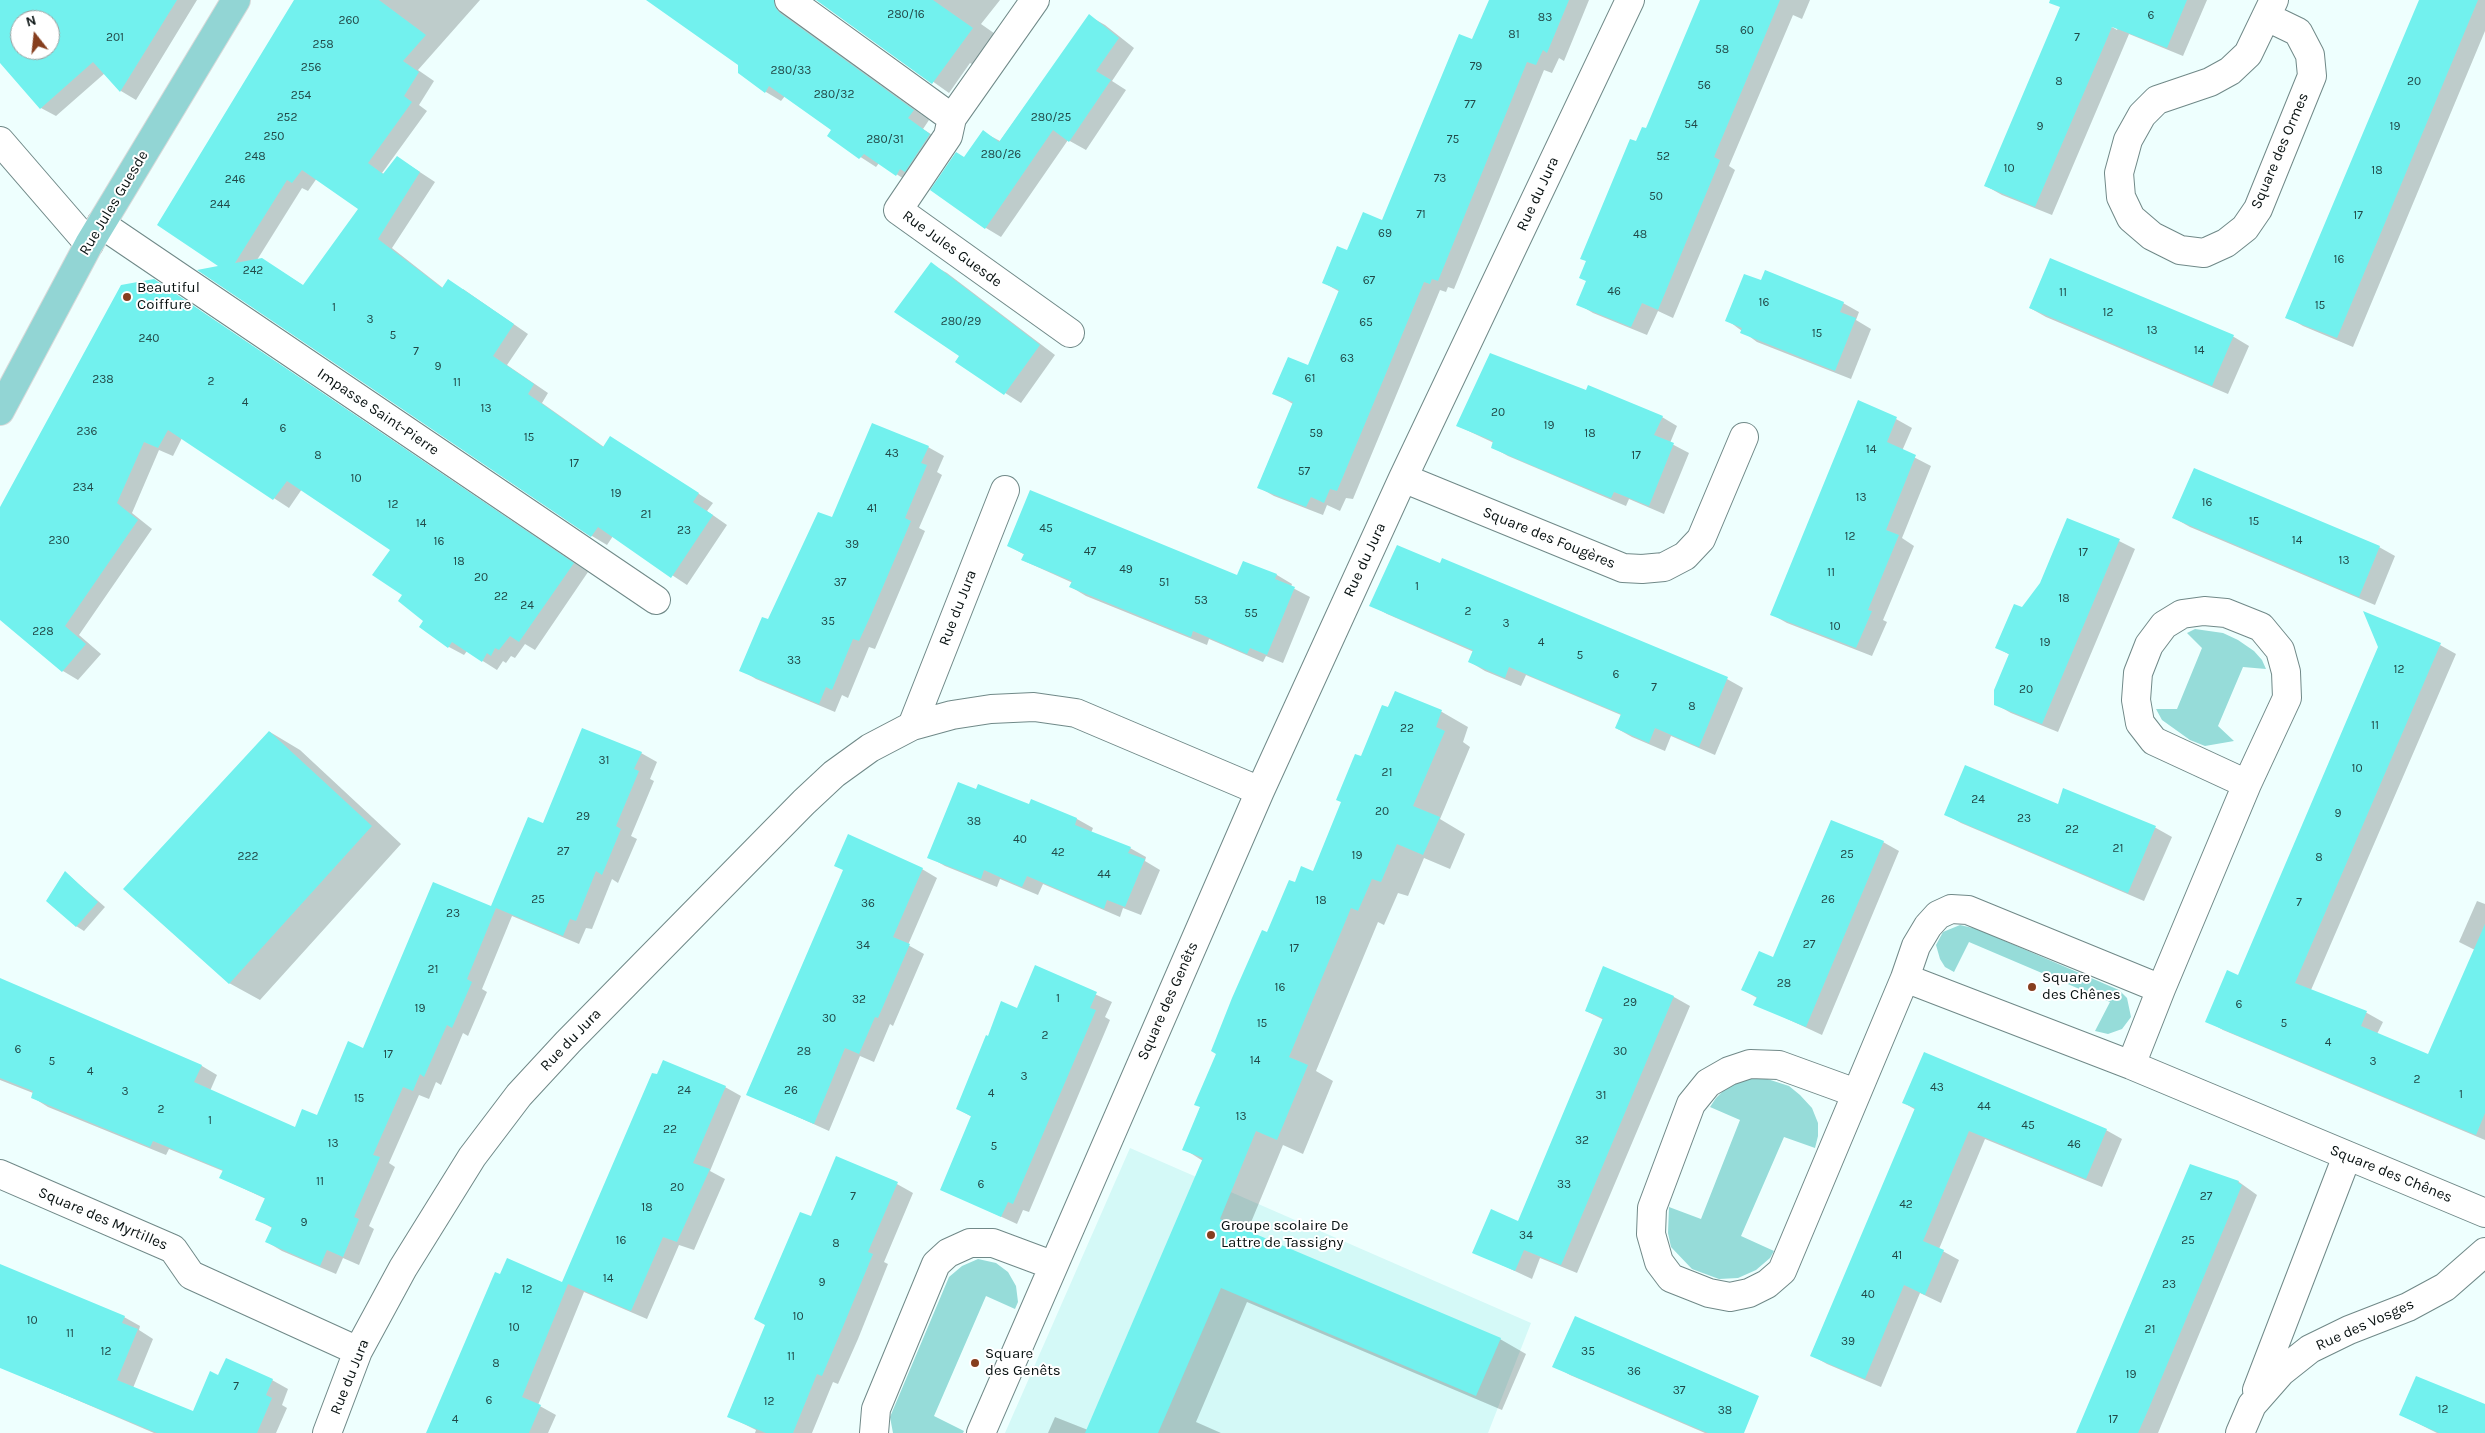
<!DOCTYPE html>
<meta charset="utf-8">
<style>
body{margin:0}
#map{position:relative;width:2485px;height:1433px;overflow:hidden;background:#eefffe;font-family:Karla,sans-serif}
canvas{display:block}
.north{position:absolute;left:10px;top:10px;width:50px;height:50px;box-sizing:border-box;background:#fff;border:1px solid #9ca0a0;border-radius:50%;rotate:344deg;font-size:14px;font-weight:700;line-height:20px;text-align:center;color:#081111}
.north::after{content:'';display:block;margin:auto;width:18px;height:22px;background:#863e1e;clip-path:polygon(50% 0,100% 100%,50% 72%,0 100%)}
</style>
<div id="map">
<canvas width="2485" height="1433"></canvas>
<div class="north">N</div>
</div>
<script>
const c = document.querySelector('canvas').getContext('2d');
c.lineJoin = 'round';
function fillPath(path, color) { c.fillStyle = color; c.fill(path, 'evenodd'); }
const toPath = rows => new Path2D(rows.map(r => 'M' + r).join(''));
function stroke(path, color, width, dash) { c.strokeStyle = color; c.lineWidth = width; c.lineCap = dash ? 'butt' : 'round'; c.setLineDash(dash || []); c.stroke(path); }
function label(font, color, halo, rows, align = 'center') {
  c.font = font + ' Karla,sans-serif'; c.lineWidth = 4; c.setLineDash([]); c.textBaseline = 'middle'; c.strokeStyle = halo; c.fillStyle = color; for (const [text, x, y, turn = 0] of rows) {
    c.save(); c.translate(x, y); c.rotate((+turn || 0) * Math.PI / 180); c.textAlign = isNaN(turn) ? turn : align; if (halo) c.strokeText(text, 0, 0); c.fillText(text, 0, 0); c.restore();
  }
}
const built = toPath([
 [1130,1148,1531,1323,1488,1433,1005,1433]
]);
const green = toPath([
 [2195,629,2223,633,2238,640,2254,651,2262,660,2266,669,2243,667,2218,726,2234,741,2205,746,2190,740,2162,720,2156,709,2177,709,2202,648,2187,633],
 [1960,925,1977,929,2119,990,2127,998,2131,1017,2122,1029,2108,1034,2095,1031,2110,1002,1969,942,1954,972,1945,967,1940,959,1936,945,1943,932],
 [1758,1076,1789,1086,1800,1095,1812,1108,1818,1123,1818,1136,1815,1148,1784,1137,1741,1236,1774,1251,1770,1258,1756,1270,1738,1278,1719,1279,1692,1269,1671,1247,1668,1233,1669,1207,1701,1219,1740,1120,1710,1107,1716,1098,1727,1087],
 [978,1259,996,1263,1008,1272,1016,1286,1018,1302,1015,1309,986,1296,934,1416,964,1431,963,1433,893,1433,890,1417,949,1277,962,1266]
]);
const shadow = toPath([
 [0,0,197,0,136,100,121,91,105,73,56,116,41,108,0,61],
 [20,20,50,20,50,50,20,50],
 [295,0,480,0,418,70,434,81,419,105,427,111,382,173,385,174,397,157,435,182,392,248,443,288,463,289,528,334,507,365,548,393,542,403,604,447,626,447,713,503,707,511,727,525,687,585,613,536,607,545,592,536,200,271,221,267],
 [317,178,360,208,304,286,262,259,257,260,302,188,308,191],
 [687,0,792,0,791,17,796,23,929,120,923,129,946,144,912,184,879,163,876,167,828,136,833,130,785,96,781,101,766,92,739,64],
 [818,0,1000,0,981,24,1008,43,986,72,970,63,949,93],
 [1490,0,1589,0,1564,61,1559,58,1552,73,1544,70,1454,289,1448,287,1446,292,1440,290,1353,499,1346,498,1340,511,1327,505,1323,515,1274,496,1258,487,1293,404,1274,393,1309,367,1340,292,1324,283,1348,252,1382,222,1473,41],
 [1701,0,1810,0,1802,19,1793,15,1729,166,1735,170,1673,318,1658,311,1647,335,1593,313,1578,304,1637,143,1647,130],
 [2129,0,2207,0,2183,56,2129,34,2052,215,2002,195,1986,186,2112,27,2117,30],
 [2420,0,2485,0,2485,31,2353,347,2303,326,2287,317],
 [1089,16,1105,25,1134,48,1112,81,1126,90,1086,150,1068,140,1001,237,986,228,965,158,983,132,1000,141],
 [2051,260,2234,337,2249,346,2228,394,2046,317,2030,308],
 [931,264,947,273,1055,355,1021,403,956,362,961,355],
 [154,280,588,572,535,650,525,644,515,658,511,656,506,663,503,661,497,670,467,651,464,655,449,647,420,627,425,621,404,595,392,549,302,489,289,508,182,438,173,456,159,450,132,513,152,529,79,635,101,654,78,680,63,671,0,618,0,508],
 [1761,281,1843,303,1859,312,1856,320,1871,329,1851,379,1757,342,1727,320],
 [1587,392,1662,417,1677,426,1670,443,1689,453,1664,514,1629,499,1626,506,1508,456,1492,447,1494,443,1458,426],
 [1896,419,1912,428,1902,451,1931,466,1902,538,1914,546,1883,620,1887,622,1872,656,1787,623,1771,614],
 [928,447,944,456,937,472,942,475,919,528,925,531,875,649,869,647,848,698,842,695,835,712,756,679,741,670,833,519],
 [2174,518,2379,547,2395,556,2375,605,2190,527],
 [2119,541,2135,549,2058,732,2011,713,1995,704,2010,655,1996,647,2023,609],
 [1009,546,1238,577,1244,562,1277,575,1292,584,1291,587,1310,597,1283,663,1266,656,1263,662,1209,639,1207,645,1086,596,1071,587,1073,583,1022,560,1025,555],
 [1442,560,1727,679,1743,688,1715,755,1671,736,1665,751,1632,737,1616,728,1621,715,1526,675,1521,686,1485,671,1470,662,1474,652,1387,614,1371,605,1440,565],
 [2440,645,2456,654,2311,990,2367,1013,2383,1022,2377,1034,2428,1056,2475,950,2459,942,2477,901,2485,904,2485,1140,2223,1030,2207,1021,2239,977],
 [1396,692,1442,712,1468,727,1463,742,1470,747,1440,819,1465,834,1450,869,1424,858,1408,896,1398,893,1384,925,1378,922,1316,1071,1333,1081,1303,1154,1283,1145,1247,1232,1500,1339,1526,1354,1502,1410,1247,1302,1196,1422,1221,1433,1048,1433,1055,1417,1088,1430,1203,1161,1184,1149,1268,933,1295,884,1314,873,1361,758],
 [270,732,300,750,401,844,260,1000,229,983],
 [641,753,657,762,650,779,654,781,631,836,637,839,618,883,612,879,592,929,586,928,579,944,512,916,482,989,487,992,468,1036,463,1033,441,1085,436,1082,429,1099,419,1095,389,1163,395,1167,369,1226,374,1229,359,1265,343,1258,336,1274,282,1251,267,1242,272,1228,257,1219,266,1199,221,1178,223,1171,169,1149,166,1155,48,1107,32,1097,33,1093,0,1080,0,980,202,1066,217,1075,210,1091,295,1129,318,1117,364,1050,491,908,544,824],
 [2064,790,2156,828,2172,837,2144,901,1961,823,1945,814,2059,806],
 [976,791,1029,806,1032,801,1077,819,1093,828,1091,833,1130,848,1146,857,1145,861,1160,870,1141,915,1123,908,1120,917,1043,884,1038,895,1000,879,997,887,945,866,929,857],
 [1883,842,1899,851,1822,1035,1755,1004,1757,998,1743,990],
 [922,869,937,878,908,945,924,954,893,1026,890,1024,874,1062,860,1056,829,1131,747,1094],
 [66,873,105,907,84,931,76,926],
 [1036,967,1112,1002,1105,1017,1110,1020,1029,1212,1023,1210,1017,1224,941,1189,972,1117,958,1109,989,1037,1018,1010],
 [1604,968,1674,997,1690,1006,1577,1273,1540,1258,1532,1279,1474,1252,1519,1222,1604,1020,1586,1011],
 [725,1087,741,1096,710,1171,725,1179,694,1250,679,1245,647,1319,584,1292,538,1405,556,1415,548,1433,427,1433,563,1283],
 [1904,1103,2106,1130,2122,1139,2102,1187,1985,1139,1939,1249,1959,1260,1941,1303,1920,1293,1881,1387,1827,1364,1811,1355,1916,1110],
 [2190,1166,2239,1182,2257,1195,2158,1433,2077,1433],
 [897,1184,913,1193,884,1262,888,1264,858,1339,838,1384,833,1382,812,1433,755,1433,756,1430,728,1416,811,1218],
 [0,1266,124,1317,140,1326,139,1330,153,1339,133,1388,194,1413,219,1377,272,1380,288,1389,282,1405,287,1408,276,1433,154,1433,0,1367],
 [1554,1366,1735,1433,1705,1433,1570,1375],
 [2485,1405,2485,1433,2437,1433,2401,1415]
]);
const building = toPath([
 [0,0,177,0,120,92,93,62,40,109,0,63],
 [20,20,50,20,50,50,20,50],
 [294,0,379,0,426,35,403,61,419,72,404,96,412,102,368,163,383,174,397,156,420,172,378,239,442,288,448,279,514,324,493,356,534,384,528,394,603,447,610,436,699,493,693,502,713,515,671,578,598,527,591,537,197,270,218,266,157,225],
 [302,170,358,209,303,285,262,258,235,263,287,180,292,183],
 [646,0,774,0,775,7,780,13,914,110,908,118,930,134,905,172,900,169,896,176,864,154,859,159,827,136,831,130,769,86,765,93,738,73,738,65],
 [816,0,933,0,973,28,932,84],
 [1489,0,1569,0,1547,53,1543,50,1536,65,1527,62,1438,281,1432,279,1430,284,1424,282,1337,491,1330,489,1324,503,1311,497,1306,507,1257,488,1293,402,1272,394,1288,357,1308,365,1339,290,1322,283,1337,246,1347,250,1363,212,1382,220,1459,34,1472,39],
 [1700,0,1780,0,1714,157,1720,160,1658,310,1642,303,1631,327,1576,305,1586,281,1579,278,1586,261,1580,259,1630,139,1636,141,1642,127,1646,128],
 [2050,0,2187,0,2167,48,2112,27,2035,207,1984,186,2060,7,2049,3],
 [2419,0,2478,0,2337,338,2285,318],
 [1089,14,1119,38,1096,71,1111,80,1069,142,1053,130,985,229,930,190,956,152,964,157,983,130,999,142],
 [2050,258,2234,335,2212,386,2029,308],
 [931,262,1040,345,1004,395,955,362,959,356,894,312],
 [1765,270,1844,302,1840,312,1856,318,1835,371,1740,333,1742,328,1725,321,1744,274,1761,280],
 [154,279,574,563,519,642,510,636,499,650,495,648,491,656,487,653,482,662,452,642,448,648,419,627,423,621,398,601,402,595,372,575,390,550,287,481,273,500,168,430,158,448,144,442,117,503,138,520,65,626,86,644,62,672,0,620,0,507,121,285],
 [1490,353,1586,390,1588,385,1663,416,1654,435,1674,443,1649,506,1614,492,1611,498,1557,476,1491,448,1493,441,1456,426],
 [1858,400,1897,417,1887,442,1916,455,1886,530,1899,535,1868,610,1872,611,1856,648,1770,615],
 [872,423,929,446,921,463,927,465,905,518,911,521,870,617,859,641,853,639,832,690,826,687,819,704,739,671,762,617,768,619,818,512,832,517],
 [2194,468,2380,546,2359,597,2172,518],
 [1030,490,1237,575,1243,561,1277,574,1275,579,1295,587,1267,655,1250,648,1247,654,1193,631,1191,637,1069,587,1072,581,1021,560,1024,554,1007,546],
 [2067,518,2120,539,2042,724,1994,705,1994,690,2009,654,1995,648,2014,604,2022,607,2040,583],
 [1397,545,1440,563,1442,558,1728,677,1699,747,1655,728,1649,743,1615,728,1621,714,1509,667,1505,678,1468,662,1473,650,1369,606],
 [2363,611,2441,643,2295,983,2367,1011,2361,1026,2428,1054,2485,924,2485,1113,2476,1135,2205,1022,2227,970,2238,975,2378,647],
 [1395,691,1442,710,1436,727,1445,731,1413,806,1440,817,1423,855,1397,844,1381,882,1372,879,1358,911,1351,908,1289,1057,1308,1065,1277,1140,1256,1131,1220,1219,1501,1338,1476,1396,1221,1288,1158,1433,1085,1433,1203,1158,1182,1150,1200,1107,1194,1105,1216,1054,1211,1051,1232,998,1262,930,1267,932,1289,880,1295,882,1301,866,1313,871,1341,802,1336,800,1355,754,1361,756,1382,705,1388,707],
 [582,728,642,752,634,769,639,771,616,826,621,829,602,875,596,871,576,921,570,919,563,936,496,908,467,979,472,982,452,1028,447,1025,424,1077,420,1074,413,1091,403,1087,373,1155,380,1157,354,1217,359,1219,343,1257,327,1250,320,1266,265,1242,272,1227,255,1220,265,1198,219,1178,223,1170,153,1141,150,1147,31,1098,33,1091,0,1078,0,978,202,1065,194,1082,295,1127,302,1109,317,1115,348,1041,363,1048,433,882,491,906,528,817,543,823],
 [269,731,372,826,229,984,123,889],
 [1965,765,2058,804,2063,788,2156,826,2128,893,1944,815],
 [958,782,976,789,978,784,1029,804,1031,799,1077,818,1075,825,1131,847,1128,853,1145,859,1125,907,1107,900,1104,909,1027,876,1022,887,984,870,981,879,927,858],
 [1831,820,1884,841,1806,1027,1753,1005,1757,997,1741,990,1759,951,1773,957],
 [848,834,923,868,893,937,910,944,878,1018,875,1017,859,1054,845,1048,814,1124,746,1095,843,870,834,866],
 [65,871,98,902,76,927,46,901],
 [1035,965,1097,992,1090,1008,1096,1010,1013,1204,1008,1202,1001,1217,940,1190,971,1116,956,1109,986,1035,988,1036,1001,1001,1017,1008],
 [1603,966,1674,996,1561,1265,1524,1250,1515,1271,1472,1253,1491,1209,1518,1221,1603,1018,1585,1011],
 [1924,1052,2107,1129,2086,1179,1969,1131,1923,1241,1944,1250,1925,1295,1904,1285,1865,1379,1810,1356,1915,1108,1902,1103],
 [663,1060,726,1086,693,1163,710,1169,677,1242,663,1237,631,1311,568,1284,522,1397,541,1405,529,1433,426,1433,495,1272,500,1274,507,1258,562,1282,652,1073,657,1074],
 [836,1156,898,1182,868,1252,873,1254,842,1329,822,1376,817,1374,793,1433,766,1433,727,1417,765,1325,754,1319,800,1212,811,1216],
 [2190,1164,2239,1181,2238,1183,2242,1185,2149,1408,2138,1433,2076,1433],
 [0,1264,125,1316,122,1323,138,1329,117,1380,193,1411,210,1371,218,1375,226,1358,273,1379,266,1395,272,1398,257,1433,157,1433,0,1368],
 [1575,1316,1759,1396,1744,1433,1708,1433,1552,1367],
 [2416,1376,2485,1404,2485,1433,2439,1433,2399,1415]
]);
const minor = toPath([
 [789,0,952,118],
 [1035,0,952,118,948,136,898,210,1070,333],
 [2267,17,2298,32,2310,55,2312,76,2258,209,2245,228,2226,243,2204,253,2180,250,2152,236,2131,218,2121,197,2119,173,2128,140,2142,115,2157,100,2210,82,2230,71,2248,54,2274,0],
 [0,141,89,244],
 [101,224,656,600],
 [1403,478,1623,568,1642,569,1664,567,1685,556,1701,539,1744,437],
 [912,726,1005,490],
 [1905,978,1916,946,1928,926,1938,915,1951,909,1968,910,2161,989,2131,1065],
 [2161,989,2247,784,2287,698,2286,672,2280,650,2261,627,2226,613,2204,611,2182,614,2164,625,2149,645,2138,673,2136,700,2140,723,2154,741,2247,784],
 [1856,1093,1779,1065,1750,1064,1729,1071,1708,1083,1691,1104,1652,1208,1651,1234,1659,1262,1671,1278,1709,1293,1730,1297,1749,1293,1767,1284,1782,1271,1905,978,2131,1065,2485,1213],
 [0,1174,173,1249,191,1275,358,1351],
 [2257,1390,2347,1156],
 [327,1433,358,1351,403,1268,472,1157,519,1095,568,1042,804,802,834,774,870,748,912,726,952,715,991,709,1034,707,1076,713,1260,791,1403,478,1630,0],
 [874,1433,876,1409,936,1264,948,1253,970,1243,993,1243,1052,1265],
 [981,1433,1260,791],
 [2240,1433,2252,1405,2281,1372,2310,1349,2349,1330,2408,1307,2445,1287,2485,1252]
]);
const major = toPath([
 [0,411,89,244,236,0]
]);
const markers = [
 [127,297,5,"#863e1e"],
 [2032,987,5,"#863e1e"],
 [1211,1235,5,"#863e1e"],
 [975,1363,5,"#863e1e"]
];
const numberNames = [
 ["280/16",906,15],
 ["6",2151,16],
 ["83",1545,18],
 ["260",349,21],
 ["60",1747,31],
 ["81",1514,35],
 ["201",115,38],
 ["7",2077,38],
 ["258",323,45],
 ["58",1722,50],
 ["79",1476,67],
 ["256",311,68],
 ["280/33",791,71],
 ["8",2059,82],
 ["20",2414,82],
 ["56",1704,86],
 ["280/32",834,95],
 ["254",301,96],
 ["77",1470,105],
 ["252",287,118],
 ["280/25",1051,118],
 ["54",1691,125],
 ["9",2040,127],
 ["19",2395,127],
 ["250",274,137],
 ["280/31",885,140],
 ["75",1453,140],
 ["280/26",1001,155],
 ["248",255,157],
 ["52",1663,157],
 ["10",2009,169],
 ["18",2377,171],
 ["73",1440,179],
 ["246",235,180],
 ["50",1656,197],
 ["244",220,205],
 ["71",1421,215],
 ["17",2358,216],
 ["69",1385,234],
 ["48",1640,235],
 ["16",2339,260],
 ["242",253,271],
 ["67",1369,281],
 ["46",1614,292],
 ["11",2063,293],
 ["16",1764,303],
 ["15",2320,306],
 ["1",334,308],
 ["12",2108,313],
 ["3",370,320],
 ["280/29",961,322],
 ["65",1366,323],
 ["13",2152,331],
 ["15",1817,334],
 ["5",393,336],
 ["240",149,339],
 ["14",2199,351],
 ["7",416,352],
 ["63",1347,359],
 ["9",438,367],
 ["61",1310,379],
 ["238",103,380],
 ["2",211,382],
 ["11",457,383],
 ["4",245,403],
 ["13",486,409],
 ["20",1498,413],
 ["19",1549,426],
 ["6",283,429],
 ["236",87,432],
 ["59",1316,434],
 ["18",1590,434],
 ["15",529,438],
 ["14",1871,450],
 ["43",892,454],
 ["8",318,456],
 ["17",1636,456],
 ["17",574,464],
 ["57",1304,472],
 ["10",356,479],
 ["234",83,488],
 ["19",616,494],
 ["13",1861,498],
 ["16",2207,503],
 ["12",393,505],
 ["41",872,509],
 ["21",646,515],
 ["15",2254,522],
 ["14",421,524],
 ["45",1046,529],
 ["23",684,531],
 ["12",1850,537],
 ["230",59,541],
 ["14",2297,541],
 ["16",439,542],
 ["39",852,545],
 ["47",1090,552],
 ["17",2083,553],
 ["13",2344,561],
 ["18",459,562],
 ["49",1126,570],
 ["11",1831,573],
 ["20",481,578],
 ["37",840,583],
 ["51",1164,583],
 ["1",1417,587],
 ["22",501,597],
 ["18",2064,599],
 ["53",1201,601],
 ["24",527,606],
 ["2",1468,612],
 ["55",1251,614],
 ["35",828,622],
 ["3",1506,624],
 ["10",1835,627],
 ["228",43,632],
 ["4",1541,643],
 ["19",2045,643],
 ["5",1580,656],
 ["33",794,661],
 ["12",2399,670],
 ["6",1616,675],
 ["7",1654,688],
 ["20",2026,690],
 ["8",1692,707],
 ["11",2375,726],
 ["22",1407,729],
 ["31",604,761],
 ["10",2357,769],
 ["21",1387,773],
 ["24",1978,800],
 ["20",1382,812],
 ["9",2338,814],
 ["29",583,817],
 ["23",2024,819],
 ["38",974,822],
 ["22",2072,830],
 ["40",1020,840],
 ["21",2118,849],
 ["27",563,852],
 ["42",1058,853],
 ["25",1847,855],
 ["19",1357,856],
 ["222",248,857],
 ["8",2319,858],
 ["44",1104,875],
 ["25",538,900],
 ["26",1828,900],
 ["18",1321,901],
 ["7",2299,903],
 ["36",868,904],
 ["23",453,914],
 ["27",1809,945],
 ["34",863,946],
 ["17",1294,949],
 ["21",433,970],
 ["28",1784,984],
 ["16",1280,988],
 ["1",1058,999],
 ["32",859,1000],
 ["29",1630,1003],
 ["6",2239,1005],
 ["19",420,1009],
 ["30",829,1019],
 ["15",1262,1024],
 ["5",2284,1024],
 ["2",1045,1036],
 ["4",2328,1043],
 ["6",18,1050],
 ["28",804,1052],
 ["30",1620,1052],
 ["17",388,1055],
 ["14",1255,1061],
 ["5",52,1062],
 ["3",2373,1062],
 ["4",90,1072],
 ["3",1024,1077],
 ["2",2417,1080],
 ["43",1937,1088],
 ["24",684,1091],
 ["26",791,1091],
 ["3",125,1092],
 ["4",991,1094],
 ["1",2461,1095],
 ["31",1601,1096],
 ["15",359,1099],
 ["44",1984,1107],
 ["2",161,1110],
 ["13",1241,1117],
 ["1",210,1121],
 ["45",2028,1126],
 ["22",670,1130],
 ["32",1582,1141],
 ["13",333,1144],
 ["46",2074,1145],
 ["5",994,1147],
 ["11",320,1182],
 ["6",981,1185],
 ["33",1564,1185],
 ["20",677,1188],
 ["7",853,1197],
 ["27",2206,1197],
 ["42",1906,1205],
 ["18",647,1208],
 ["9",304,1223],
 ["34",1526,1236],
 ["16",621,1241],
 ["25",2188,1241],
 ["8",836,1244],
 ["41",1897,1256],
 ["14",608,1279],
 ["9",822,1283],
 ["23",2169,1285],
 ["12",527,1290],
 ["40",1868,1295],
 ["10",798,1317],
 ["10",32,1321],
 ["10",514,1328],
 ["21",2150,1330],
 ["11",70,1334],
 ["39",1848,1342],
 ["12",106,1352],
 ["35",1588,1352],
 ["11",791,1357],
 ["8",496,1364],
 ["36",1634,1372],
 ["19",2131,1375],
 ["7",236,1387],
 ["37",1679,1391],
 ["6",489,1401],
 ["12",769,1402],
 ["12",2443,1410],
 ["38",1725,1411],
 ["4",455,1420],
 ["17",2113,1420]
];
const streetNames = [
 ["Square des Ormes",2280,151,-67],
 ["Rue du Jura",1538,194,-65],
 ["Rue Jules Guesde",114,203,-59],
 ["Rue Jules Guesde",952,249,36],
 ["Impasse Saint-Pierre",378,412,34],
 ["Square des Fougères",1549,538,22],
 ["Rue du Jura",1365,560,-65],
 ["Rue du Jura",958,608,-69],
 ["Square des Genêts",1168,1001,-66],
 ["Rue du Jura",571,1040,-46],
 ["Square des Chênes",2391,1174,22],
 ["Square des Myrtilles",103,1219,23],
 ["Rue des Vosges",2365,1325,-24],
 ["Rue du Jura",350,1377,-68]
];
const poiNames = [
 ["Beautiful",137,288],
 ["Coiffure",137,305],
 ["Square",2042,978],
 ["des Chênes",2042,995],
 ["Groupe scolaire De",1221,1226],
 ["Lattre de Tassigny",1221,1243],
 ["Square",985,1354],
 ["des Genêts",985,1371]
];
fillPath(built, '#d4f9f7');
fillPath(green, '#96dcd9');
fillPath(shadow, '#0003');
fillPath(building, '#72f1ee');
stroke(minor, '#708988', 30);
stroke(major, '#d7d9d9', 30);
stroke(minor, '#fff', 28);
stroke(major, '#92d5d4', 28);
for (const [x, y, r, color] of markers) { const dot = new Path2D(); dot.arc(x, y, r, 0, 2 * Math.PI); c.fillStyle = color; c.fill(dot); stroke(dot, '#fff', 2); }
label('12px', '#224948', null, numberNames);
label('15px', '#081111', '#fff', streetNames);
label('15px', '#081111', '#fff', poiNames, 'left');
</script>
